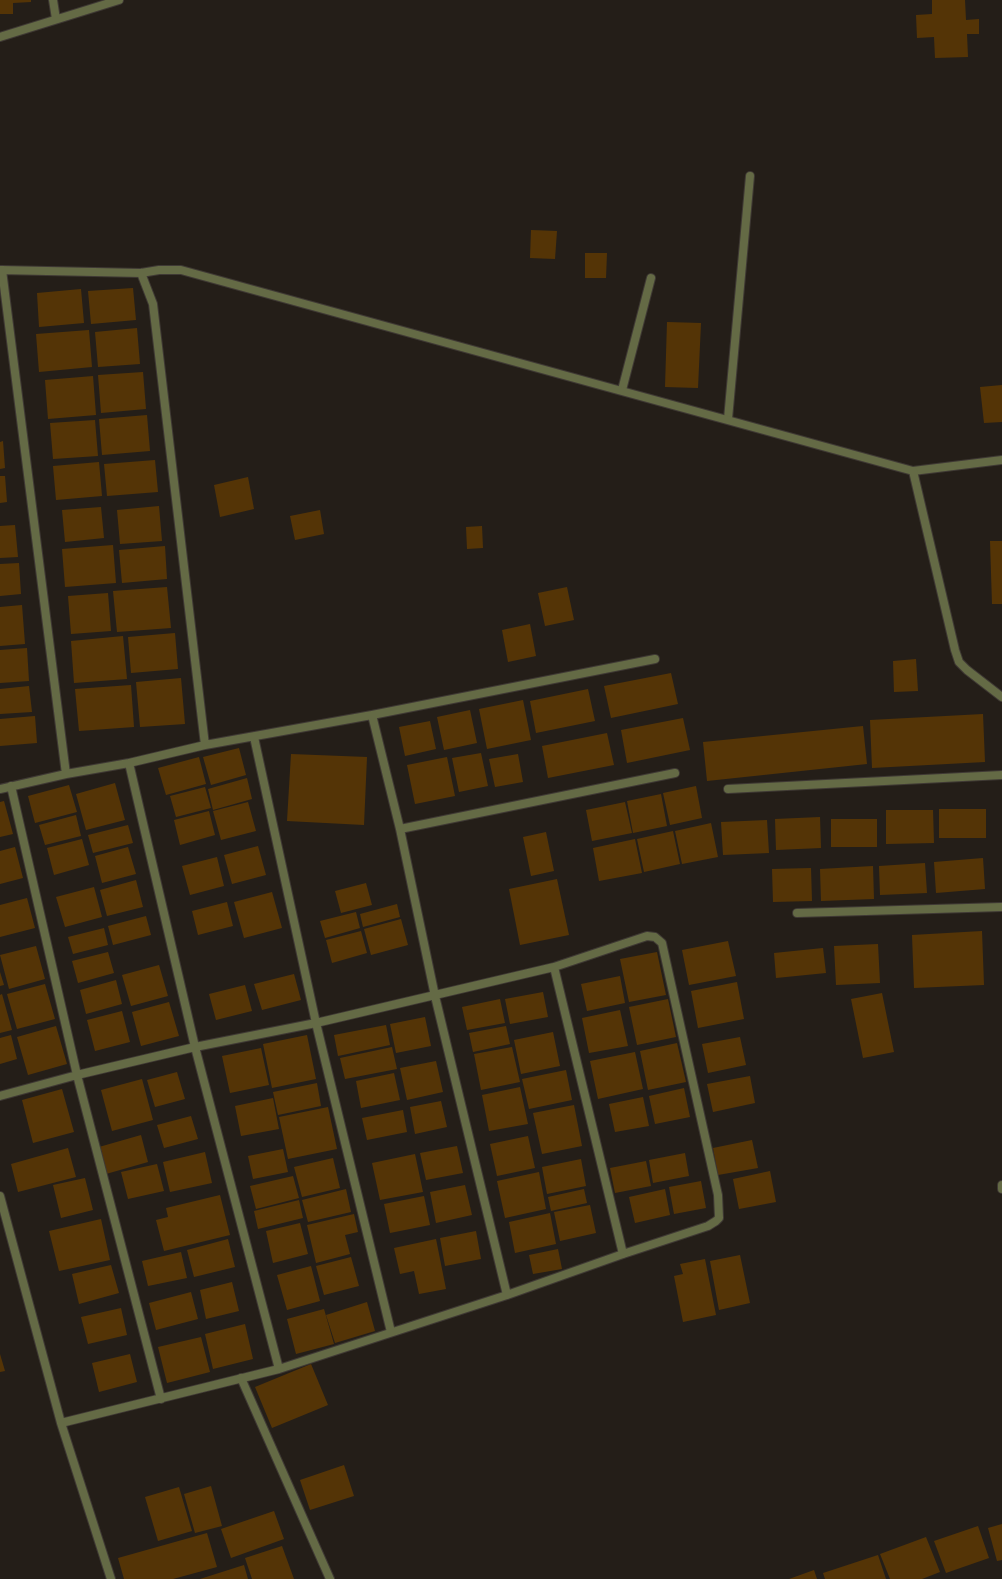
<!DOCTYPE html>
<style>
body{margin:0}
canvas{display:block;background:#241e18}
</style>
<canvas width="1002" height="1579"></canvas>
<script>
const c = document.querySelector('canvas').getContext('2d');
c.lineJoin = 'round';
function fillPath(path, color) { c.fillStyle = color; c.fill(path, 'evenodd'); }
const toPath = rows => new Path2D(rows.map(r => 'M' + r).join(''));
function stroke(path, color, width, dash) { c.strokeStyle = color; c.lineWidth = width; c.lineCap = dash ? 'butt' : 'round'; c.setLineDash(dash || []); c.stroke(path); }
const building = toPath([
 [0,0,31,0,31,2,13,3,13,14,0,14],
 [932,0,965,0,966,20,979,19,979,34,967,34,968,57,935,58,934,37,917,38,916,15,932,14],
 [531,230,557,231,555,259,530,258],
 [585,253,607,253,606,278,585,278],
 [133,288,136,320,91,324,88,291],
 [81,289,84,323,39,327,37,293],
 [667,322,701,323,698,388,665,387],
 [137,328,140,364,98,367,95,332],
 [89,330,92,367,39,372,36,334],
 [143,372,146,409,101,413,98,375],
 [93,376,96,415,48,419,45,380],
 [1002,385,1002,422,984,423,980,387],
 [147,415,150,451,102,455,99,419],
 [95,420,98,456,53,459,50,423],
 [3,441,5,468,0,469,0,442],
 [155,460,158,492,107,496,104,464],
 [99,462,102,496,56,500,53,466],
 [0,476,5,476,7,502,0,503],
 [248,477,254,509,220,517,214,485],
 [159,506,162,541,120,544,117,510],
 [101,507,104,538,65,542,62,510],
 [320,510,324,534,295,540,290,516],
 [15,525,18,557,0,558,0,526],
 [482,526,483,548,467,549,466,527],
 [990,541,1002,541,1002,604,992,604],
 [113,545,116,583,65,587,62,549],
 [165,546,167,579,122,583,119,550],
 [19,563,21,594,0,596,0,564],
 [167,587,171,628,117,632,113,591],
 [567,587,574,620,545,626,538,593],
 [108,593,111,631,71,634,68,596],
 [22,605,25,644,0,646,0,607],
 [530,624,536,656,508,662,502,630],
 [175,633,178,669,131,673,128,637],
 [123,636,127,679,74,683,71,641],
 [27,648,29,681,0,683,0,650],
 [916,659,918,691,894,692,893,661],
 [671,673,678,704,611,718,604,686],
 [181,678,185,724,140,727,136,682],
 [131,685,134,727,79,731,75,689],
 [29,686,32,712,0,714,0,689],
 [588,689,595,721,536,733,530,701],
 [523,700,531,740,487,749,479,709],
 [470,710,477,743,444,750,437,717],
 [983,714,985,762,872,768,870,720],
 [35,716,37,743,0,746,0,719],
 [683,718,690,750,627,763,621,730],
 [430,721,436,749,405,756,399,727],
 [863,726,867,764,707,781,703,742],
 [607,733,614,765,548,778,542,746],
 [239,748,246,775,211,785,203,757],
 [481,753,488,786,459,792,452,758],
 [291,754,367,757,364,825,287,821],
 [518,754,523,782,495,787,489,759],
 [199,757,206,784,166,795,158,768],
 [447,757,455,796,415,804,407,765],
 [247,778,252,799,213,810,208,789],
 [115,783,125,820,86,830,76,794],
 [69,785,77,812,35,823,28,796],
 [696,786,702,818,670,825,663,793],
 [205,787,211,808,176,817,170,796],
 [661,794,667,826,633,833,627,801],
 [4,801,13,834,0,837,0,802],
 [248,802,256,831,221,840,213,811],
 [625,802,632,833,592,841,586,810],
 [939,809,986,809,986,838,939,838],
 [886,810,933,810,934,843,886,844],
 [209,811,215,835,180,845,174,820],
 [76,815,81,836,45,845,39,825],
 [820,817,821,848,776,850,775,819],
 [831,819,877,819,877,847,831,847],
 [767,820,769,853,723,855,721,822],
 [711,823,718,857,682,864,675,831],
 [128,825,133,843,93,853,88,835],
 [673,831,680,864,644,872,637,839],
 [546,832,554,871,531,876,523,837],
 [82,839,89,865,54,875,47,848],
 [635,839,642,873,599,881,593,848],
 [258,846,266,875,232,884,224,855],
 [15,847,23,878,0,884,0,851],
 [128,847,136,874,102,883,95,856],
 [217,857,224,886,190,895,182,866],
 [983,858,985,889,936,893,934,862],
 [925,863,927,893,880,895,879,866],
 [873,866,874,899,821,901,820,869],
 [811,868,812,901,773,902,772,869],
 [557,879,569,935,520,945,509,889],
 [136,880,143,907,107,916,100,890],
 [366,883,372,905,341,913,335,891],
 [94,887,102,917,65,927,56,897],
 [272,892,282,928,244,938,234,902],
 [27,898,35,928,0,937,0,905],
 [227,902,233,926,198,935,192,911],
 [397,904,400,917,363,927,360,914],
 [356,912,360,928,325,938,320,921],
 [146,916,151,935,113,945,108,926],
 [401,919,408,945,371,955,364,929],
 [104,928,108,945,73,954,68,937],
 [361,931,367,953,332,963,326,940],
 [982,931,984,985,914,988,912,935],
 [728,941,736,976,689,985,682,950],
 [878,944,880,983,836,985,834,946],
 [36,946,45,979,9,989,0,955],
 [823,948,826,973,776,978,774,953],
 [108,952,114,973,78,983,72,961],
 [657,952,666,995,629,1002,620,959],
 [159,965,168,996,131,1006,122,975],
 [0,972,4,985,0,986],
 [294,974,301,1000,262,1010,254,984],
 [620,976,625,1003,587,1011,581,984],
 [116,980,122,1004,86,1014,80,990],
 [737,982,744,1019,698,1028,691,991],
 [45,984,55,1019,17,1029,7,994],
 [245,985,252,1011,216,1020,209,994],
 [543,992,548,1017,510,1024,505,999],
 [882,993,894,1052,863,1058,851,999],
 [2,994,12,1030,0,1033,0,995],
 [500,999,505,1023,467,1030,462,1007],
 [668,999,676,1037,637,1045,629,1007],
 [169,1002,179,1036,141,1046,132,1012],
 [620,1010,628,1046,589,1053,582,1018],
 [122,1011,130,1042,95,1051,87,1020],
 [425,1017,431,1046,396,1053,390,1024],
 [386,1025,390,1045,338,1056,334,1035],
 [56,1026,67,1064,28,1075,17,1037],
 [506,1026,510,1044,473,1052,469,1033],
 [553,1032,560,1066,521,1074,514,1040],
 [11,1035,17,1059,0,1064,0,1038],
 [307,1035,316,1079,272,1088,263,1044],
 [740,1037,746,1065,708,1073,702,1044],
 [677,1043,686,1082,648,1090,640,1051],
 [392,1047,397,1069,345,1079,340,1058],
 [512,1047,520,1082,481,1090,474,1054],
 [261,1048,269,1085,230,1093,222,1056],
 [635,1052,643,1089,598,1099,590,1061],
 [436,1061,443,1092,407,1100,400,1068],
 [566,1070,572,1100,529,1109,522,1079],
 [177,1072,185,1099,155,1107,147,1080],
 [394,1073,400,1100,361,1108,356,1081],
 [750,1076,755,1103,713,1112,707,1084],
 [142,1079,153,1120,112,1131,101,1090],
 [317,1083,321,1106,278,1115,273,1092],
 [520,1087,528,1124,489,1131,482,1095],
 [684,1088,690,1117,655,1124,649,1096],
 [62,1089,74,1132,33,1143,22,1100],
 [643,1097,649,1126,615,1132,609,1104],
 [273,1098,279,1129,241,1136,235,1106],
 [441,1101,447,1127,415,1134,410,1107],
 [574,1105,582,1146,542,1154,533,1113],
 [328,1107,337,1149,288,1159,279,1117],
 [403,1110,407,1132,367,1140,362,1118],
 [191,1116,198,1139,164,1148,157,1125],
 [141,1135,148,1162,106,1174,99,1147],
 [528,1136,535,1168,497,1176,490,1144],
 [752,1140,758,1168,718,1175,713,1148],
 [457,1146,463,1173,426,1180,420,1153],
 [68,1148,76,1177,18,1192,11,1164],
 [283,1149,288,1172,253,1179,248,1156],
 [205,1152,212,1183,170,1192,163,1162],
 [685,1153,689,1176,653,1183,649,1160],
 [415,1154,423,1192,380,1200,372,1163],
 [333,1158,340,1188,302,1197,294,1167],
 [581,1159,586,1186,547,1194,542,1167],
 [646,1161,651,1186,615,1193,610,1168],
 [157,1164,164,1191,128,1199,121,1172],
 [770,1171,776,1202,739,1209,733,1179],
 [539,1172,546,1209,505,1218,497,1181],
 [293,1176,299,1198,256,1209,250,1186],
 [85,1178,93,1210,61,1218,53,1185],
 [701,1181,706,1208,674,1214,669,1187],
 [465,1185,472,1215,436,1223,430,1192],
 [346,1189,351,1212,308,1222,302,1200],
 [584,1189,587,1203,551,1211,548,1197],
 [665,1189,670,1215,635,1223,629,1197],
 [220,1195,230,1235,164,1251,156,1220,168,1217,166,1208],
 [424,1196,430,1225,390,1233,384,1204],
 [299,1200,303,1218,258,1229,254,1211],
 [590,1205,596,1233,560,1241,554,1212],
 [550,1213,556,1244,515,1253,509,1222],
 [354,1214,358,1232,345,1235,350,1254,316,1263,307,1225],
 [101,1219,110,1260,59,1271,49,1231],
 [300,1223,308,1254,273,1263,266,1231],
 [476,1231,481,1259,445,1266,440,1238],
 [228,1239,235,1267,194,1277,187,1250],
 [436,1239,446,1289,419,1294,414,1271,400,1274,394,1248],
 [558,1249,562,1269,533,1274,529,1255],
 [181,1252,187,1278,148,1286,142,1261],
 [740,1255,750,1303,719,1310,710,1261],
 [351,1257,359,1286,324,1295,316,1266],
 [705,1259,716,1315,683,1322,674,1276,683,1274,680,1264],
 [111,1265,119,1293,79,1304,72,1274],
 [311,1266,320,1301,287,1310,277,1275],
 [232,1282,239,1311,206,1319,200,1290],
 [191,1292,198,1319,156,1330,149,1303],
 [367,1302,375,1331,335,1343,326,1315],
 [121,1308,127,1335,88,1344,81,1317],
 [324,1309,334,1344,296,1354,287,1319],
 [245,1324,253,1359,213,1369,205,1334],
 [201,1337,210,1372,167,1383,158,1347],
 [0,1354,5,1371,0,1372],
 [130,1354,137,1382,99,1392,92,1363],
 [311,1364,328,1405,272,1428,255,1387],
 [344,1465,354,1496,310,1510,300,1480],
 [211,1486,222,1526,195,1533,184,1494],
 [179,1487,192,1531,158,1541,145,1497],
 [274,1511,284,1539,231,1558,221,1529],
 [1002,1524,1002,1560,997,1561,988,1528],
 [978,1526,989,1558,946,1573,934,1541],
 [207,1533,217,1567,173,1579,124,1579,118,1558],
 [926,1537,940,1572,922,1579,890,1579,880,1554],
 [282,1546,294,1579,252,1579,245,1558],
 [878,1555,886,1579,825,1579,823,1573],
 [244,1565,248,1579,200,1579],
 [814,1570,817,1579,789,1579]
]);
const service = toPath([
 [622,390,651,278],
 [728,419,750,176],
 [913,471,1002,460],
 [241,1378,330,1579]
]);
const minor = toPath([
 [53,0,56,19],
 [0,37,119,0],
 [0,270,141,273,159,270,181,270,913,471,955,650,959,662,967,670,1002,697],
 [2,270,66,774],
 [141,273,153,304,205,745],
 [372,715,400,829,435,996,507,1295],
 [254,737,316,1023,391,1332],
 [129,763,195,1047,279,1369],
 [11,786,77,1075,161,1399],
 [0,789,66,774,129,763,205,745,372,715,655,659],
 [728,789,1002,775],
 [400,829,675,773],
 [797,913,1002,907],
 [554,967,623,1254],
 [0,1096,77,1075,195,1047,316,1023,554,967,647,936,655,937,662,943,718,1195,719,1218,716,1221,708,1226,623,1254,507,1295,279,1369,61,1423],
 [1002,1185,1002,1189],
 [0,1196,61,1423,111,1579]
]);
fillPath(building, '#543406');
stroke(service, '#3f3934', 10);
stroke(minor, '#3f3934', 10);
stroke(service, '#646a45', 8);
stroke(minor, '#646a45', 8);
</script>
